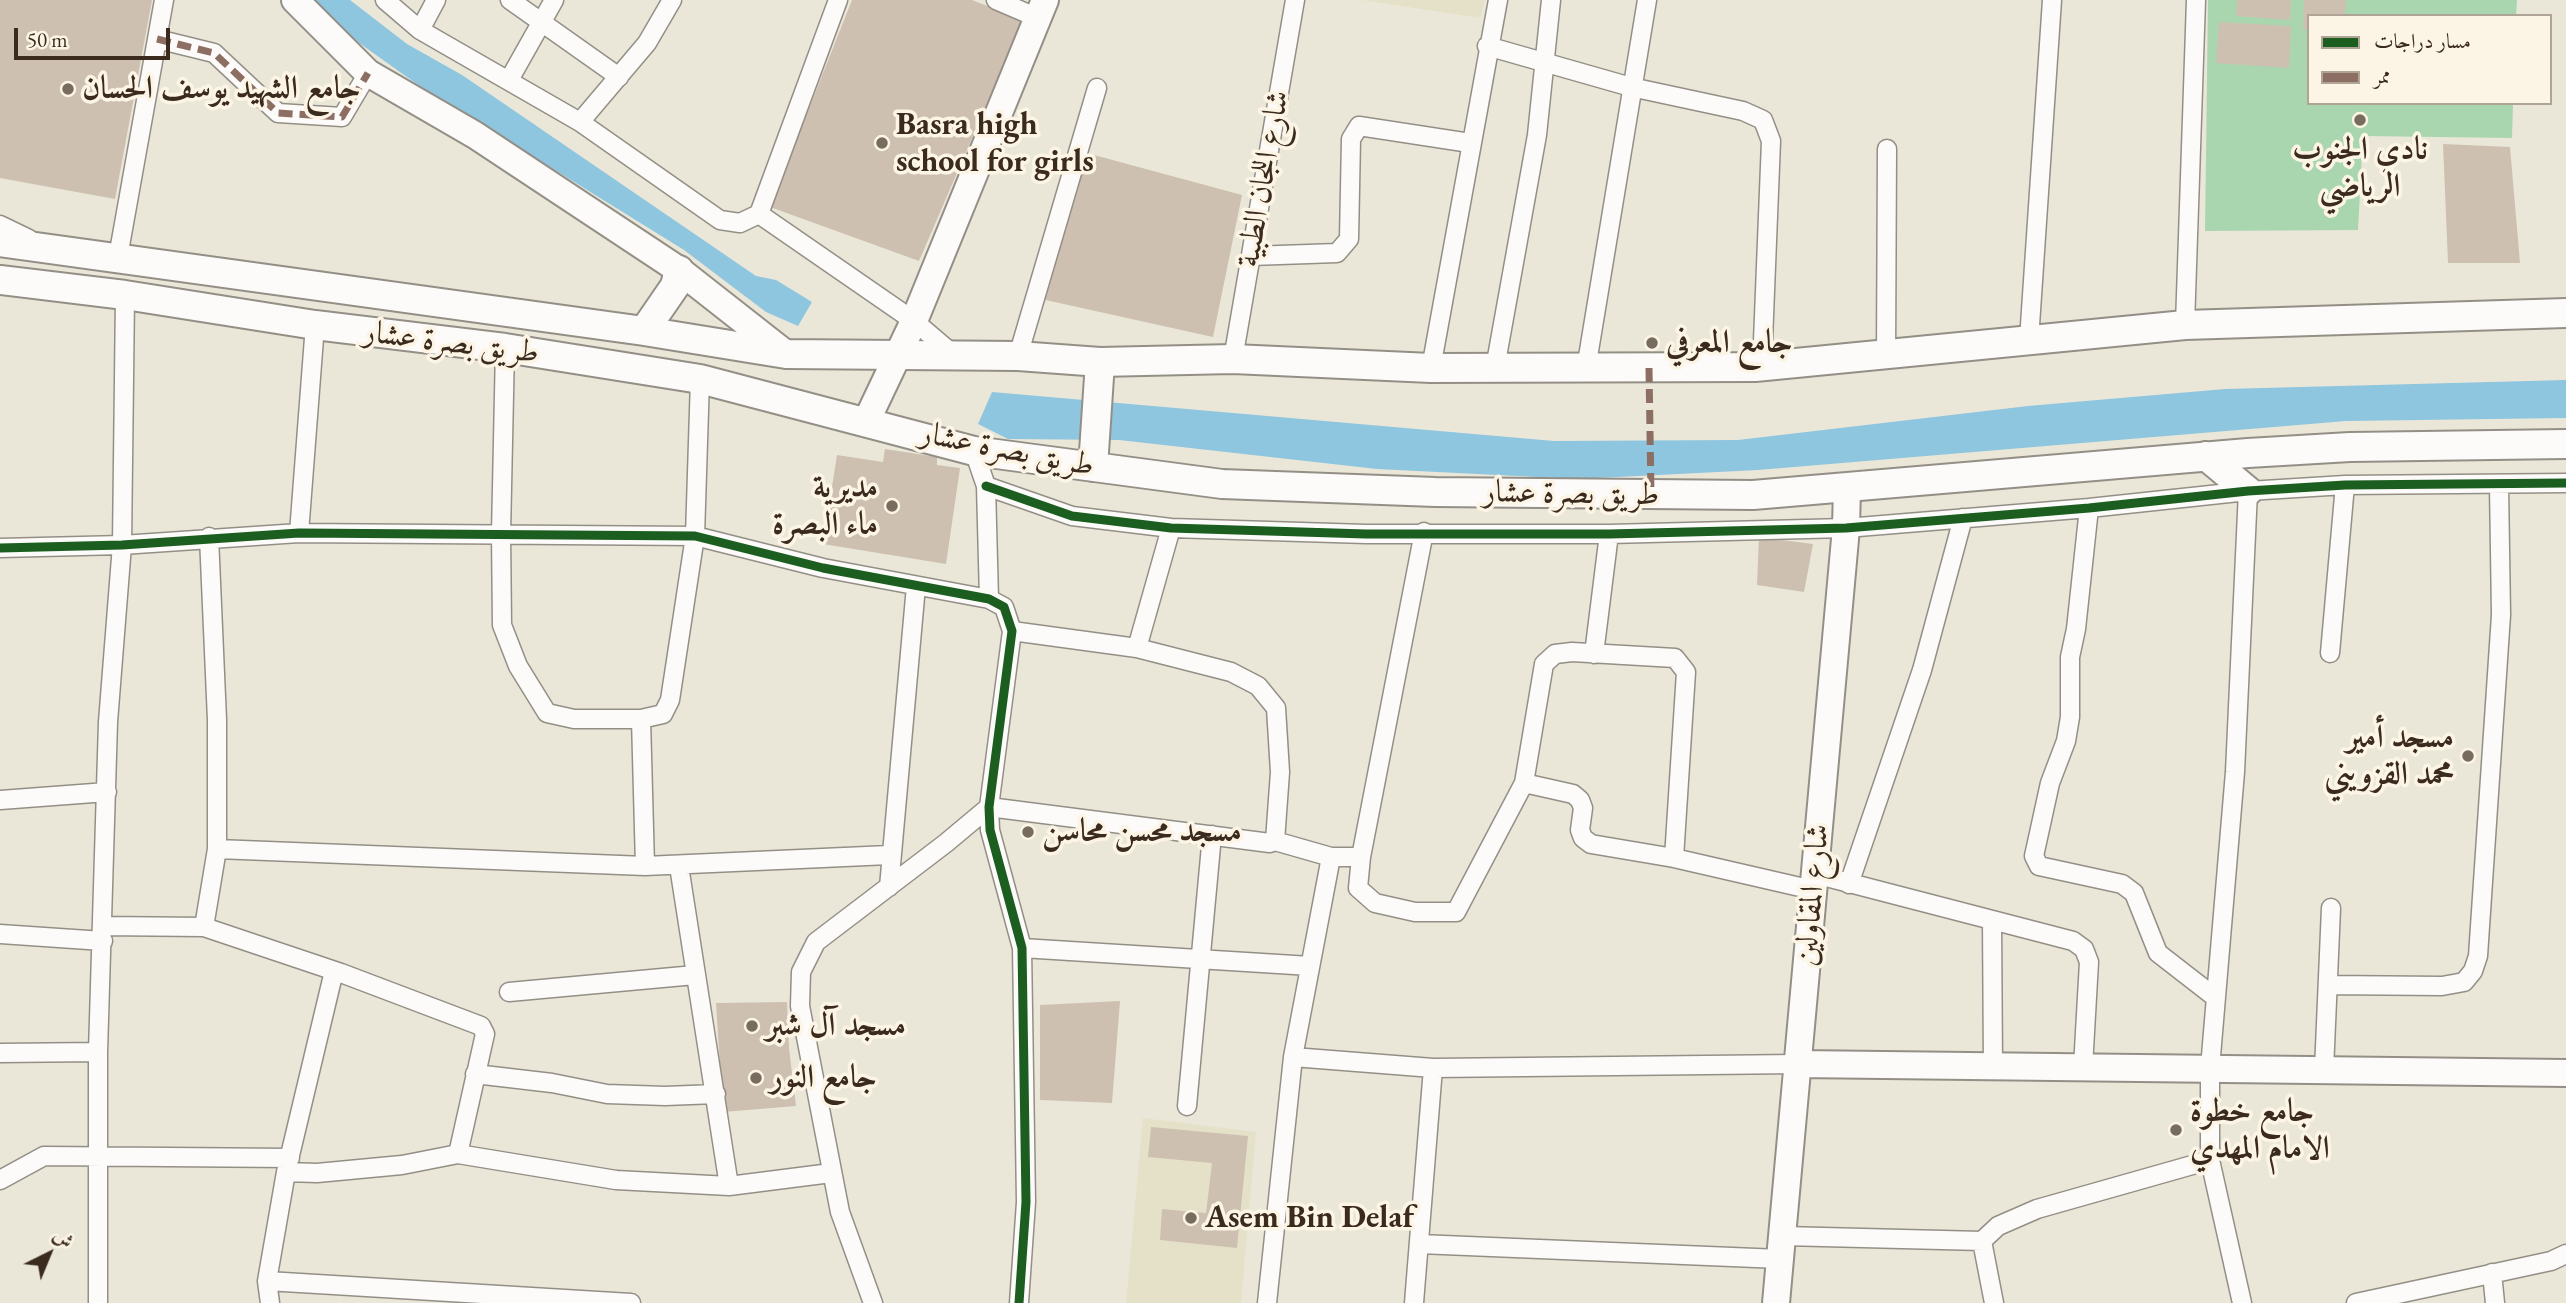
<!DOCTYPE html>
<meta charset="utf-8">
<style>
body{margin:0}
#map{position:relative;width:2566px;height:1303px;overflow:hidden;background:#eae7d9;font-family:"EB Garamond",Amiri,serif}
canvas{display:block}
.legend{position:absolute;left:2307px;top:14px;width:245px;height:91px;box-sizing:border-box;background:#fcf5e5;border:2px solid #afa495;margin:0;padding:9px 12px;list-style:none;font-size:21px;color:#3b2a1e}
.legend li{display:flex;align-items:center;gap:14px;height:35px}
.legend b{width:35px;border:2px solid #afa495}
.north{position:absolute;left:14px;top:1219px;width:70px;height:70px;-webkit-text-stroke:5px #fcf5e5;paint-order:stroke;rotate:43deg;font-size:19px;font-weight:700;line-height:28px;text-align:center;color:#3b2a1e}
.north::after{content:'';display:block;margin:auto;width:24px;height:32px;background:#3b2a1e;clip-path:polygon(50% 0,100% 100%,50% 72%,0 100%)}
.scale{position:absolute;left:14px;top:28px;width:156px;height:32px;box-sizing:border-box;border:4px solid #3b2a1e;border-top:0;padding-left:9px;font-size:21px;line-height:24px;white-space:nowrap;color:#3b2a1e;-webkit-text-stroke:5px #fcf5e5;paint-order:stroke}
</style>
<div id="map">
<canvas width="2566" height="1303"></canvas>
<ul class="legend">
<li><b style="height:9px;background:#1b5e20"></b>مسار دراجات</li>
<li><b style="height:9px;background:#8d6e63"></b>ممر</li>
</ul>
<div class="north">ش</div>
<div class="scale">50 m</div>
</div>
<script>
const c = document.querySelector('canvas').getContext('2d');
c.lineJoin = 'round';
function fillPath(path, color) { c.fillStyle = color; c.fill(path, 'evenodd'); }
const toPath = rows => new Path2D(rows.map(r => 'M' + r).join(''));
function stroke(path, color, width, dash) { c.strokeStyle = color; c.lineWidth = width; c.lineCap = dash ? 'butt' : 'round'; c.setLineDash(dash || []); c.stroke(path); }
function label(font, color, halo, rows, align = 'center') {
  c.font = font + ' "EB Garamond",Amiri,serif'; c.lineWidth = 7; c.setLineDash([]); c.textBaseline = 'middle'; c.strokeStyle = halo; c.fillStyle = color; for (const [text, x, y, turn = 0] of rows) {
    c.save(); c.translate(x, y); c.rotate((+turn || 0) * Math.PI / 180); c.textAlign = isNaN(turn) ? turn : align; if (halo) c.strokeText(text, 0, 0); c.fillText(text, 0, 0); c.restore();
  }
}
const built = toPath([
 [1362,0,1485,0,1480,18],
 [1143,1118,1256,1132,1241,1303,1126,1303]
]);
const green = toPath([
 [2208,0,2517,0,2516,16,2309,16,2309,103,2513,103,2512,138,2363,136,2358,230,2205,231]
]);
const water = toPath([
 [313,0,350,0,407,44,462,75,756,276,776,280,812,302,798,326,766,312,684,250,421,87,355,40],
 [2566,380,2566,418,2346,421,1758,470,1578,479,1377,469,1119,440,1008,439,978,424,992,392,1554,441,1738,440,2028,406,2225,389]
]);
const building = toPath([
 [0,0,152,0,115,199,0,178],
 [852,0,972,0,1023,20,919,261,770,207],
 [2237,0,2291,0,2290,20,2236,16],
 [2304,0,2346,0,2345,16,2309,16,2309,30,2303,29],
 [2219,22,2291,26,2289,68,2216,63],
 [2443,144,2510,147,2520,263,2448,263],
 [1083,152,1242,195,1213,337,1041,299],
 [885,449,937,457,937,465,960,468,946,564,823,544,837,455,883,462],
 [1759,537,1813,544,1804,592,1757,585],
 [1120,1001,1112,1103,1040,1100,1040,1005],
 [787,1002,789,1048,796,1106,723,1112,716,1003],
 [1151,1127,1248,1136,1237,1248,1160,1240,1162,1209,1206,1213,1212,1163,1148,1157]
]);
const street = toPath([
 [385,0,420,30,580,122,720,220,740,223,759,214,838,0],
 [510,0,619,77],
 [996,0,1038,18],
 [420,30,436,0],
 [157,39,214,53,278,113,342,117,368,73],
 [1487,46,1631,87,1743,111,1763,120,1771,141,1762,366],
 [509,80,554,0],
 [580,122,647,43,672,0],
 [759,214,914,321,954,355],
 [0,225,29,239],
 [1251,256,1337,253,1349,239,1351,139,1359,126,1470,143],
 [118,257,164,0],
 [2185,325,2196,0],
 [2029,340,2052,0],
 [505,348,501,534,502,625,518,666,547,713,574,719,641,719,663,714,670,700,695,536,700,379],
 [1018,356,1097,88],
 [1886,356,1887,149],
 [1233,359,1295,0],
 [1431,368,1498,0],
 [1495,368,1537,135,1551,0],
 [1586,369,1647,0],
 [974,451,986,486,989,599],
 [986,486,1072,516,1171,528,1366,534,1609,534,1846,528,2089,508,2248,491,2345,485,2566,483],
 [2089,508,2076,629,2070,657,2070,717,2066,741,2050,783,2034,856,2039,866,2122,884,2134,893,2158,953,2216,998],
 [299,533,315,325],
 [0,548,122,545,299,533,695,536,823,568,989,599,1004,607,1012,631,989,807,990,830,1022,948,1026,1202,1019,1303],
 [1012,631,1137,648,1231,672,1258,686,1276,708,1280,772,1275,841],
 [1137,648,1171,528],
 [2330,653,2345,485],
 [1594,654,1609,534],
 [641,719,645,866],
 [1524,783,1573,794,1580,800,1583,808,1580,830,1583,838,1591,844,1674,858,1813,890],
 [0,800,107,792],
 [217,849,645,866,889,855],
 [1361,857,1358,888,1375,903,1415,912,1456,912,1524,783,1544,664,1555,654,1572,652,1675,658,1686,672,1674,858],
 [679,866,729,1186],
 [1815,874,2073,941,2084,949,2089,962,2083,1067],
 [1849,884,1922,670,1963,518],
 [889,887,916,586],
 [1992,921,1993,1066],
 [102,926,204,927,341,973,481,1026,485,1034,458,1154],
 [204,927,217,849,217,720,209,537],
 [0,934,103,941],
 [1022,948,1310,966],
 [2328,985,2442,986,2464,982,2473,971,2478,956,2501,615,2499,485],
 [509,992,695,975],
 [0,1053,98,1052],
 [1293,1057,1433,1068,1798,1064],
 [2324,1070,2331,908],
 [475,1074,552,1083,607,1094,665,1096,716,1094],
 [1187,1106,1212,835],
 [286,1172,317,1173,402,1165,458,1154,616,1180,729,1186,831,1173],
 [0,1180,44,1156,290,1158],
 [1783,1236,1982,1241,1994,1303],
 [1982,1241,1998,1226,2037,1209,2210,1160],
 [1419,1244,1780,1259],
 [2492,1273,2495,1303],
 [267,1281,631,1303],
 [98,1303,98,1052,108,722,122,545,125,295],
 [270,1303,267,1281,286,1172,334,971],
 [873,1303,840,1212,800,1006,801,972,816,942,946,843,989,807,1270,843,1275,841,1331,857,1361,857,1424,532],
 [1267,1303,1293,1057,1331,857],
 [1414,1303,1433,1068],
 [2242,1303,2210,1160,2210,1068,2235,772,2248,491],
 [2356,1303,2551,1261,2566,1254]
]);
const secondary = toPath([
 [295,0,368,73,475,135,679,270,786,354],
 [866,422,914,321,1045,0],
 [1798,1064,2566,1073],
 [1776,1303,1846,528,1847,487]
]);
const primary = toPath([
 [0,242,644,331,786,354,1018,356,1100,362,1233,359,1431,368,1755,367,2185,325,2566,313],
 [0,280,125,295,315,325,505,348,700,379,974,451,1222,484,1435,492,1753,495,2248,453,2350,447,2566,444],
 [644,331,675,286,679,270],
 [2206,456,2248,491],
 [1093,467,1100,362]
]);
const quiet = toPath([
 [157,39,214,53,278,113,342,117,368,73],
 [1649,368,1651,495]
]);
const cycleway = toPath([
 [986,486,1072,516,1171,528,1366,534,1609,534,1846,528,2089,508,2248,491,2345,485,2566,483],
 [0,548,122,545,299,533,695,536,823,568,989,599,1004,607,1012,631,989,807,990,830,1022,948,1026,1202,1019,1303]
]);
const markers = [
 [68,89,7,"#786c5f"],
 [2360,120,7,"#786c5f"],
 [882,143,7,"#786c5f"],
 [1652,343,7,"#786c5f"],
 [892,506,7,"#786c5f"],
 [2468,756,7,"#786c5f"],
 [1028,832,7,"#786c5f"],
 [752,1026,7,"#786c5f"],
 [756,1078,7,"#786c5f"],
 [2176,1130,7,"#786c5f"],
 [1191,1218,7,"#786c5f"]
];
const poiNames = [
 ["جامع الشهيد يوسف الحسان",82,89],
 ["Basra high",896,125],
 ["school for girls",896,162],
 ["نادي الجنوب",2360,150,"center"],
 ["الرياضي",2360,187,"center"],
 ["جامع المعرفي",1666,343],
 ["مديرية",878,488,"right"],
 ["ماء البصرة",878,525,"right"],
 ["مسجد أمير",2454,738,"right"],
 ["محمد القزويني",2454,775,"right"],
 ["مسجد محسن محاسن",1042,832],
 ["مسجد آل شبر",766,1026],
 ["جامع النور",770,1078],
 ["جامع خطوة",2190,1112],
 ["الامام المهدي",2190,1149],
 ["Asem Bin Delaf",1205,1218]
];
const streetNames = [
 ["شارع اللجان الطبية",1264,179,-80],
 ["طريق بصرة عشار",451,343,7],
 ["طريق بصرة عشار",1007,450,11],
 ["طريق بصرة عشار",1571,494,1],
 ["شارع المقاولين",1813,895,-85]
];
fillPath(built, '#e5e1c8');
fillPath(green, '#a9d6af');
fillPath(water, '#8ec5df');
fillPath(building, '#cdc0b0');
stroke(street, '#948f86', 21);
stroke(secondary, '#948f86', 30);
stroke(primary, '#948f86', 32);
stroke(street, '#fcfbf9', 18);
stroke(secondary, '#fcfbf9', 26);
stroke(primary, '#fcfbf9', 28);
stroke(quiet, '#8d6e63', 7, [14, 7]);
stroke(cycleway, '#1b5e20', 9);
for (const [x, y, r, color] of markers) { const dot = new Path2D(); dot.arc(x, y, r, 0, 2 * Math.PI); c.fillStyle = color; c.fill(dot); stroke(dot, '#fcf5e5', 2.5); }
label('bold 32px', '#3b2a1e', '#fcf5e5', poiNames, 'left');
label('32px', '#3b2a1e', '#fcf5e5', streetNames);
</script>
